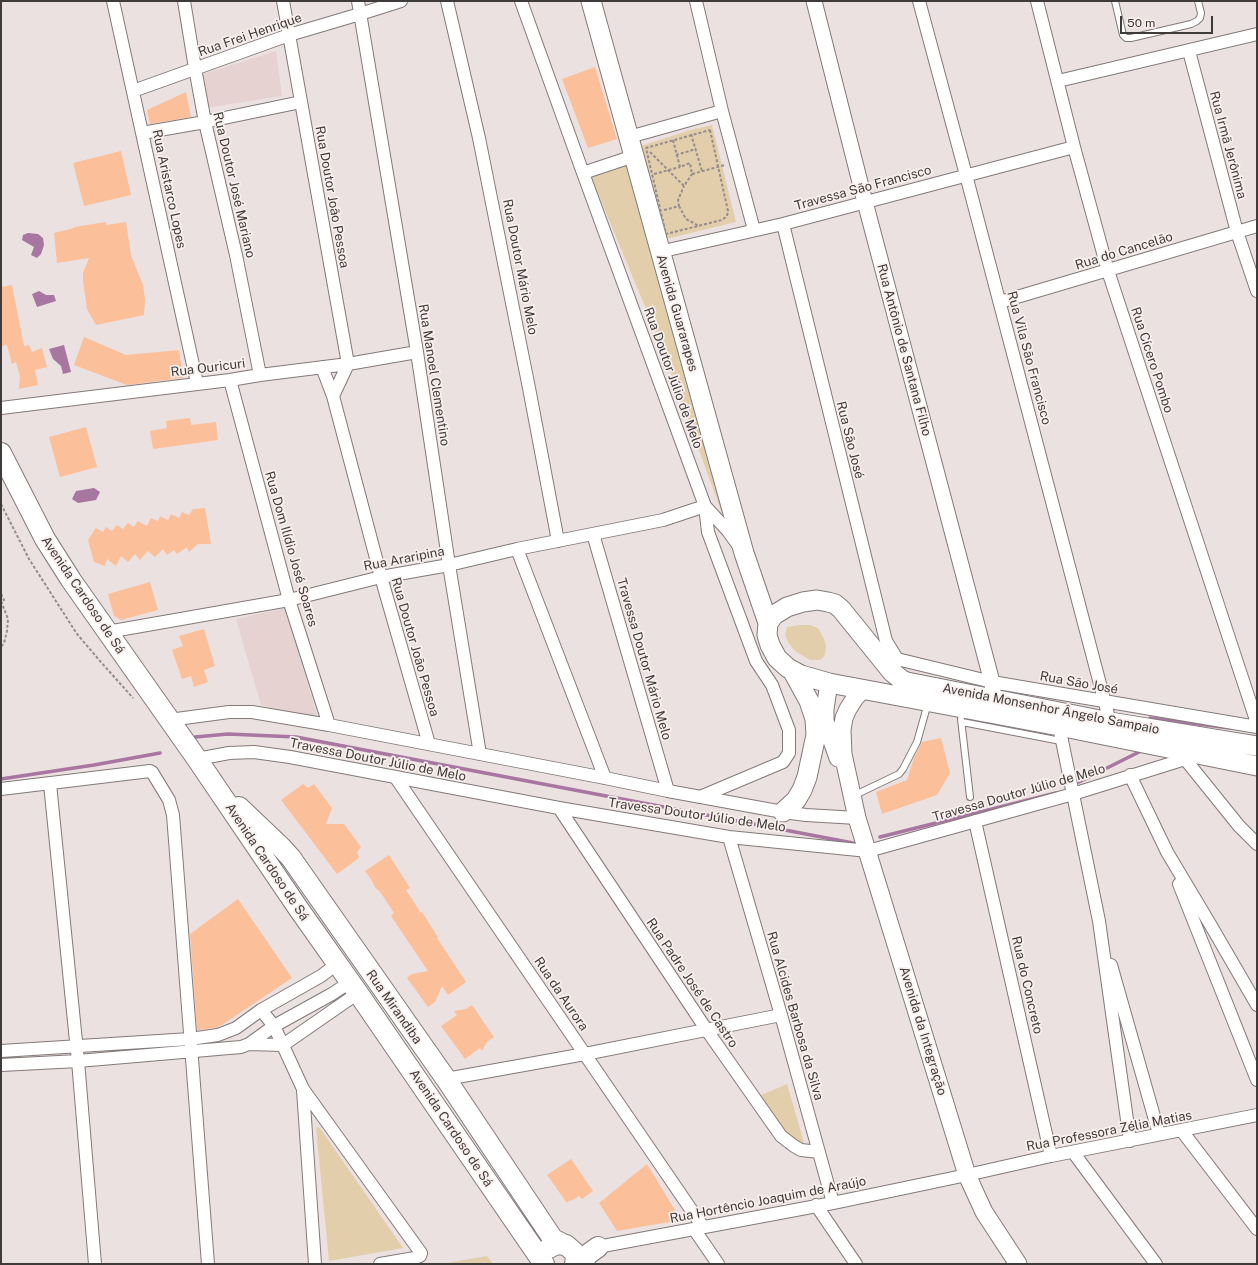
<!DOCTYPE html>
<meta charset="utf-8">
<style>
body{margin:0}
#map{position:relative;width:1258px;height:1265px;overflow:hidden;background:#ebe1e0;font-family:"Public Sans",sans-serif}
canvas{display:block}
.frame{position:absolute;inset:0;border:2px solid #3f3b3a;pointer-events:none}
.scale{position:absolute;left:1120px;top:16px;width:93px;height:18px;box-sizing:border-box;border:2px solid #3f3b3a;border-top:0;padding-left:5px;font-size:12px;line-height:14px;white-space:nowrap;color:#3f3b3a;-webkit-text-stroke:3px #f9efed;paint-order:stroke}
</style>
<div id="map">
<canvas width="1258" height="1265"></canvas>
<div class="frame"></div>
<div class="scale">50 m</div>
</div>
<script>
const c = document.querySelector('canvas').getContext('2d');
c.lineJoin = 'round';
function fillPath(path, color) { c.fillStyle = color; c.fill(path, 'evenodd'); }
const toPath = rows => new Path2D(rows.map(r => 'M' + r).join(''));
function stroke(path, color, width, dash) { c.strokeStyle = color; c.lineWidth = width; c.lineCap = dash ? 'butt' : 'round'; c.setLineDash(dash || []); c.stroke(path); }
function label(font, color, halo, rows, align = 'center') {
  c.font = font + ' "Public Sans",sans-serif'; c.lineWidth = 3.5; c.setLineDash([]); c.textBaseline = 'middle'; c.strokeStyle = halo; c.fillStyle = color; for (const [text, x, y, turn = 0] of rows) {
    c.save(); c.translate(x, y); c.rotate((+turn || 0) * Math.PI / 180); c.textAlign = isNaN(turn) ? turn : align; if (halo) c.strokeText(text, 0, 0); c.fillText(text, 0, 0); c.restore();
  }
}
const built = toPath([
 [276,51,282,96,205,108,200,75],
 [285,608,319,721,261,705,236,619]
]);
const green = toPath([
 [712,125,736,222,666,239,641,146,690,130],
 [630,164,724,519,659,340,591,177],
 [800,625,810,625,818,628,824,639,826,646,825,654,823,658,820,660,810,660,795,651,788,642,785,635,787,627],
 [787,1084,807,1153,801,1156,793,1153,759,1096],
 [318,1127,320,1128,403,1248,329,1261,316,1128],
 [487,1256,493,1264,441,1264]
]);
const water = toPath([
 [28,233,38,234,43,238,44,245,41,254,37,258,31,255,34,247,22,240,23,235],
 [39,291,46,295,54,295,56,301,37,307,32,294],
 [64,345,71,372,63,374,61,366,53,359,49,349],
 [94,488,100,492,96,500,78,503,72,499,76,491]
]);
const stream = toPath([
 [1150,718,1230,728],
 [195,737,228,734,296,737,853,843],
 [1,779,94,765,160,753],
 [1079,782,1139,752],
 [880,837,1056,793]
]);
const building = toPath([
 [595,67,617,139,588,148,562,79],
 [186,92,191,117,150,124,147,110],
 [121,151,131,195,84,206,73,163],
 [106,222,106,225,126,222,131,255,143,285,145,300,144,315,96,325,87,309,83,281,83,273,89,258,57,263,54,233,74,228,74,227],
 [12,285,24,346,29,345,32,352,42,348,47,367,35,370,38,385,19,389,20,376,16,362,12,364,7,345,1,346,1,287],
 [84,337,126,355,179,350,183,378,127,385,74,365],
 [190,418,191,425,216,422,218,440,153,449,150,431,167,428,166,421],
 [86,427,97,467,60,477,49,437],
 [205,508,211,544,198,544,189,552,187,547,177,554,174,550,167,555,163,549,155,557,148,551,140,560,135,554,128,562,121,556,116,566,107,559,105,566,94,562,88,540,96,528,103,532,106,527,112,531,117,525,123,529,128,523,134,527,138,521,147,526,151,518,158,521,160,516,168,520,171,514,179,518,182,512,189,515,193,509],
 [150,582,158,610,121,620,114,616,108,594],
 [204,629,215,666,204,670,208,682,194,687,191,676,182,679,172,650,183,646,179,636],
 [941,738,950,773,937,795,882,814,876,792,907,780,914,758,922,742],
 [303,784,308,788,314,784,332,808,326,824,344,824,361,847,357,852,359,858,337,874,281,800],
 [389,855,410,888,406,890,421,913,422,912,438,937,437,938,466,982,448,995,442,986,435,1002,428,1007,407,978,412,974,428,971,391,916,394,913,381,893,375,887,371,879,365,871],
 [238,899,292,978,222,1025,216,1028,197,1030,190,934],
 [472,1005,494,1037,487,1042,482,1051,480,1048,465,1059,441,1026,457,1015,454,1011,466,1009],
 [571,1159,593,1191,582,1199,579,1196,571,1201,570,1200,567,1203,547,1175],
 [647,1164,681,1220,617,1231,599,1203]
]);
const path = toPath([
 [710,130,728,211,727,216,722,220,666,234,646,148,710,130],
 [691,134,702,171],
 [673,140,680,167,690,163,692,174,725,165],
 [650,152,684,186,692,174],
 [676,155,696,149],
 [654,174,680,167],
 [679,206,686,219,699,226],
 [664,210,679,206,678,200,684,186],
 [1,504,29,559,77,634,100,661,133,698],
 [1,594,4,600,1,601,8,619,7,631,4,643,1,647]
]);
const service = toPath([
 [1115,1,1123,35,1126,38,1131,38,1191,24,1197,21,1200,18,1201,13,1198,1],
 [961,719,970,797],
 [962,722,1061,741],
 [853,796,899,774,903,769,917,742,928,703]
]);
const minor = toPath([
 [113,1,197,383],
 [184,1,195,68,205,122,236,255,260,375],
 [283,1,348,364,333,396],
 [358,1,417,352,449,565,480,754],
 [447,1,479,138,529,388,558,541],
 [521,1,583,173,705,506,708,532,756,661,772,685,789,730,789,753,783,762,700,797],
 [696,1,722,111,754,230],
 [919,1,966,175,1110,722],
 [1037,1,1074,147,1108,271,1257,723],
 [1189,51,1237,232,1257,291],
 [1058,81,1257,34],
 [133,91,289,35,360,14,401,1],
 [142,133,205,122,301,102],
 [629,137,722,111],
 [583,173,634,156],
 [783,224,886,641,897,659,892,672],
 [659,252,783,224,1074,147],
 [1000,302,1257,226],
 [322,367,333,396,381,577,429,744],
 [230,380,289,600,329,725],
 [1,408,230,380,260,375,348,364,417,352],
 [705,506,728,531,738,545],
 [593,534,668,791],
 [517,549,605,778],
 [107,632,289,600,381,577,449,565,517,549,663,520,705,506],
 [897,659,992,682,1257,727],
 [169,720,229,712,252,712,329,725,605,778,668,791,783,812,806,815,857,818],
 [1059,726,1099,921,1130,1141],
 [1182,752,1185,759,1239,826,1257,844],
 [197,759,229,753,254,752,290,757,559,808,729,837,868,851,1073,794,1185,759],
 [1130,775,1167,852,1210,924,1257,1005],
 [396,778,703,1227],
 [50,784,78,1061,95,1264],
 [1,789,150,771,152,772,169,800,173,815,208,1264],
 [559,808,706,1029,781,1136,794,1146,801,1150,819,1152],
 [975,821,1051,1156],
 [729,837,781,1015,833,1203],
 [1179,884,1257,1080],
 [1111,965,1159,1134],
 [261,1010,274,1026,303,1089,421,1253,420,1256,415,1258,380,1264],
 [249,1044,283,1045,358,993],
 [1,1051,190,1039,218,1035,236,1028,261,1010,321,976,337,964],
 [1,1065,78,1061,241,1047,249,1044,274,1026,332,994,350,982],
 [446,1079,585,1054,781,1015],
 [303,1090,315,1264],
 [1182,1131,1257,1229],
 [1073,1152,1156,1264],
 [816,1205,856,1264],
 [694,1229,718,1264],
 [592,1248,833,1203,967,1175,1051,1156,1257,1115]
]);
const tertiary = toPath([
 [814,1,865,202,992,682,994,699]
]);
const secondary = toPath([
 [829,683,825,709,825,721,838,758],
 [863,689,855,698,848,709,844,718,842,730,843,754,857,818,967,1175,984,1212,1018,1264]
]);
const primary = toPath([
 [591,1,744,553,768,623],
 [1257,746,1110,722,907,682,902,680,892,672,841,609,835,604,828,602,817,600,803,602,787,607,774,615,768,623,767,635,770,645,777,658,788,668,801,675,829,683,1059,726,1257,766],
 [783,812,796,800,802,790,807,777,816,735,815,719,809,701,792,670]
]);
const trunk = toPath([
 [1,453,45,539,71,580,197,759,298,908,358,993,544,1264],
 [239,807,281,847,291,858,446,1079,553,1239,561,1243],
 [549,1248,556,1244,566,1245,574,1252,576,1257,575,1264],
 [583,1264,587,1255,598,1247]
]);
const streetNames = [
 ["Rua Frei Henrique",250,35,-19],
 ["Rua Irmã Jerônima",1228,145,75],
 ["Rua Doutor José Mariano",234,185,77],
 ["Travessa São Francisco",863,188,-15],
 ["Rua Aristarco Lopes",169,189,78],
 ["Rua Doutor João Pessoa",332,197,80],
 ["Rua do Cancelão",1124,251,-17],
 ["Rua Doutor Mário Melo",520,267,79],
 ["Avenida Guararapes",677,313,74],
 ["Rua Antônio de Santana Filho",904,350,75],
 ["Rua Vila São Francisco",1029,358,75],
 ["Rua Cícero Pombo",1152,360,72],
 ["Rua Ouricuri",208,368,-7],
 ["Rua Manoel Clementino",434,375,81],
 ["Rua Doutor Júlio de Melo",673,378,70],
 ["Rua São José",850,440,76],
 ["Rua Dom Ilídio José Soares",291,549,74],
 ["Rua Araripina",404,559,-11],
 ["Avenida Cardoso de Sá",83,595,56],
 ["Rua Doutor João Pessoa",415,647,74],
 ["Travessa Doutor Mário Melo",644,659,74],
 ["Rua São José",1079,683,10],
 ["Avenida Monsenhor Ângelo Sampaio",1051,709,11],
 ["Travessa Doutor Júlio de Melo",378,760,11],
 ["Travessa Doutor Júlio de Melo",1019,793,-16],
 ["Travessa Doutor Júlio de Melo",697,815,8],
 ["Avenida Cardoso de Sá",267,862,56],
 ["Rua Padre José de Castro",692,983,56],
 ["Rua do Concreto",1027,985,77],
 ["Rua da Aurora",561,994,56],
 ["Rua Mirandiba",394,1007,55],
 ["Rua Alcides Barbosa da Silva",795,1016,74],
 ["Avenida da Integração",923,1031,73],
 ["Avenida Cardoso de Sá",451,1128,56],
 ["Rua Professora Zélia Matias",1109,1131,-11],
 ["Rua Hortêncio Joaquim de Araújo",768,1200,-11]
];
fillPath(built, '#e6d3d1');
fillPath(green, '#e3ceac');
fillPath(water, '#a776a1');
stroke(stream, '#a776a1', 3.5);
fillPath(building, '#fbbf99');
stroke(service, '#827a79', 8);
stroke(minor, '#827a79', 14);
stroke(tertiary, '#827a79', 17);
stroke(secondary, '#827a79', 19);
stroke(primary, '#827a79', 21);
stroke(trunk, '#827a79', 22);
stroke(path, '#948d8c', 2, [3, 2]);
stroke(service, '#fff', 6);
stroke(minor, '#fff', 12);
stroke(tertiary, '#fff', 15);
stroke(secondary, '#fff', 17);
stroke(primary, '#fff', 19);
stroke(trunk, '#fff', 20);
label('13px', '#3f3b3a', '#f9efed', streetNames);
</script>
